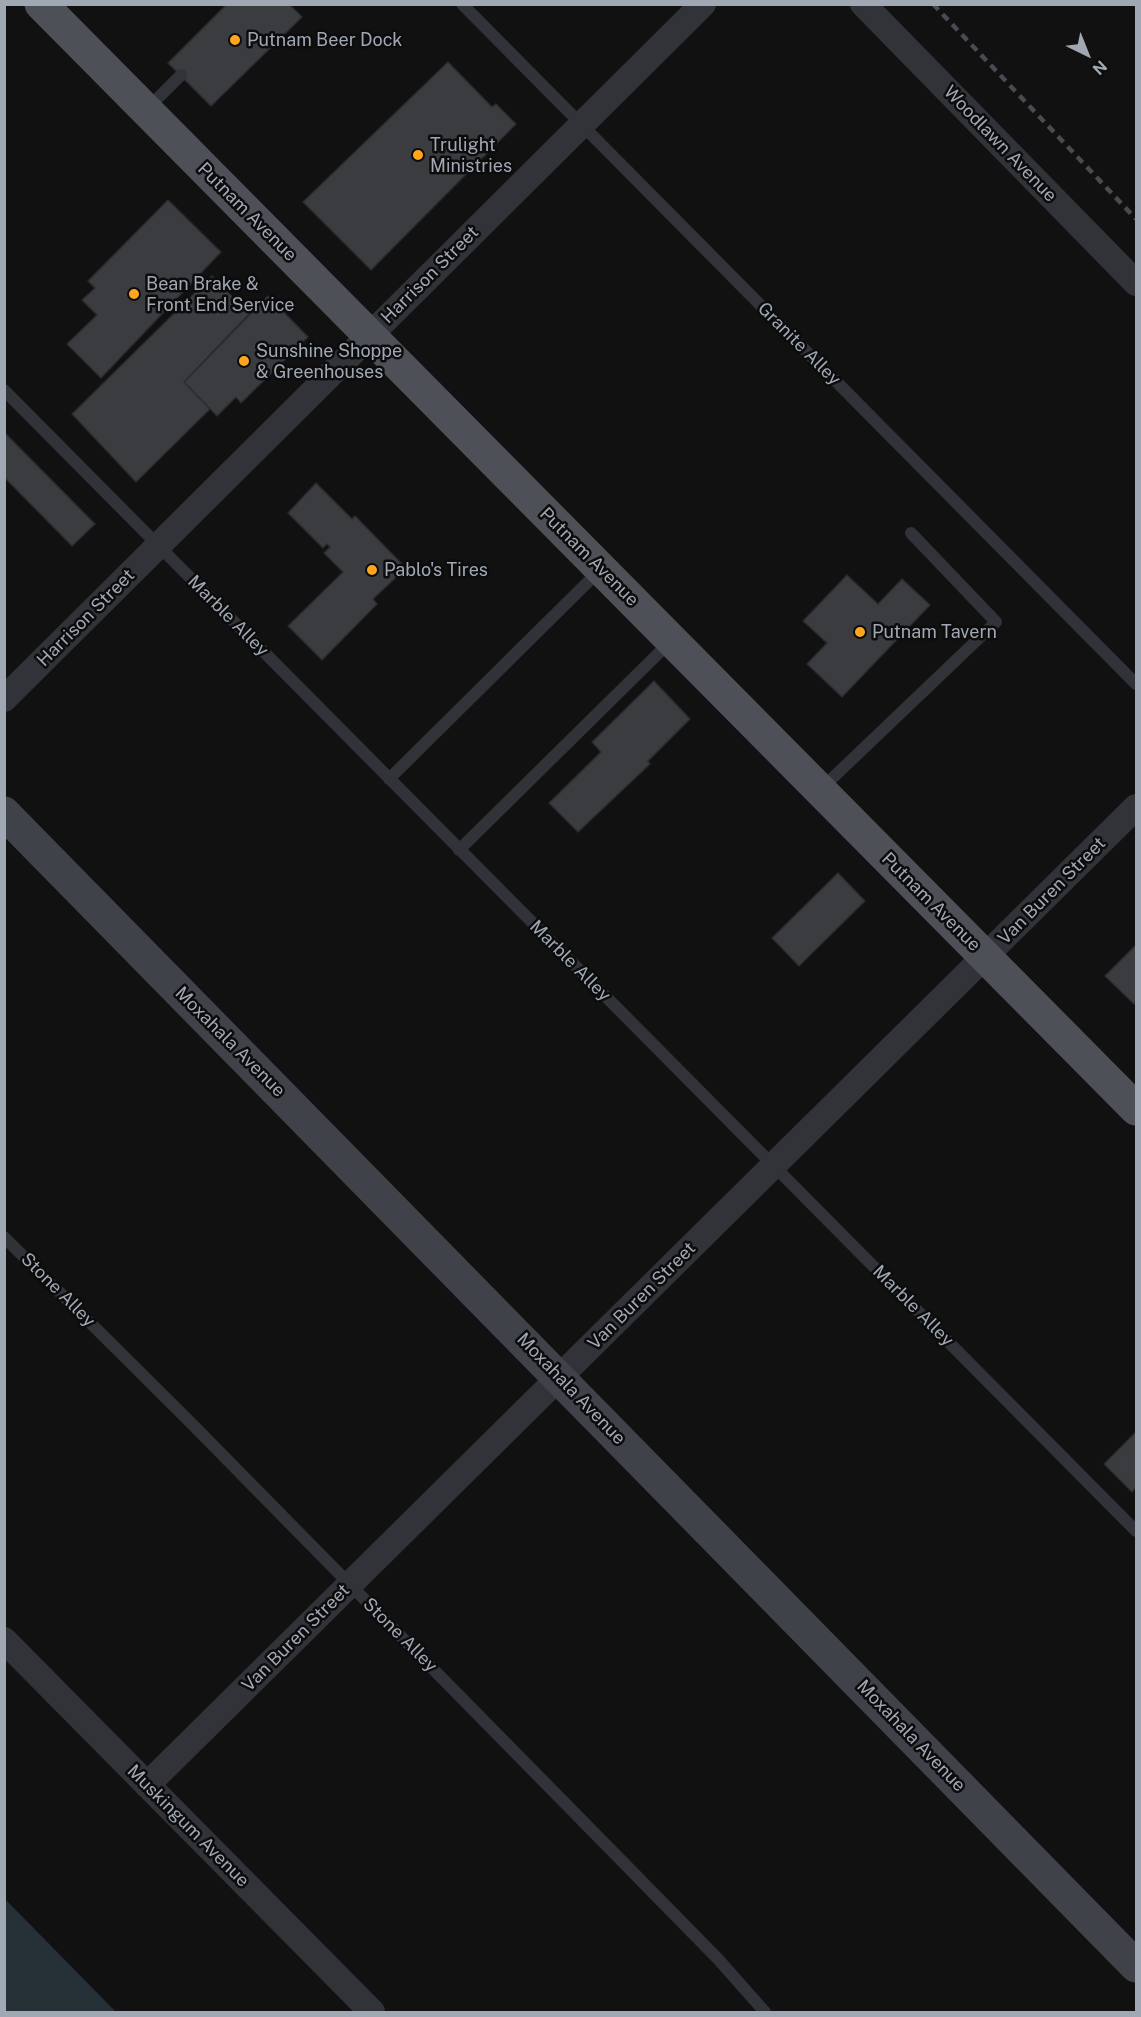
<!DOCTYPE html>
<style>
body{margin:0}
#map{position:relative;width:1141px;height:2017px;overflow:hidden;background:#111112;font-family:"Public Sans",sans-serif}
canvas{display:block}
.frame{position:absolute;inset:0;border:6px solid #a0a8b4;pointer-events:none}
.north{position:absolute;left:1057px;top:24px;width:60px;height:60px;-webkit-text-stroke:4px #0c0c0d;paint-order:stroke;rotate:137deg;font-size:16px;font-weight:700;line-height:24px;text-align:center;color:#a0a8b4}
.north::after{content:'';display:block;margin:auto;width:21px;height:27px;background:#a0a8b4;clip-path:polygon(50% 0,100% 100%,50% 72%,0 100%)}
</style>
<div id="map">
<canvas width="1141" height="2017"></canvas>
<div class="frame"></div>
<div class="north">N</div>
</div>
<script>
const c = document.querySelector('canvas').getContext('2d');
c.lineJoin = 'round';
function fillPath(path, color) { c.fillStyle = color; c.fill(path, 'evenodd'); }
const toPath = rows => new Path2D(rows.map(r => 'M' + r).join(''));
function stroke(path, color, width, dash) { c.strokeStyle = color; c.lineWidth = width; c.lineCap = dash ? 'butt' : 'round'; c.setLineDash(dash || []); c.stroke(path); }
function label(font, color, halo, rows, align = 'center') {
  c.font = font + ' "Public Sans",sans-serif'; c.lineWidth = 5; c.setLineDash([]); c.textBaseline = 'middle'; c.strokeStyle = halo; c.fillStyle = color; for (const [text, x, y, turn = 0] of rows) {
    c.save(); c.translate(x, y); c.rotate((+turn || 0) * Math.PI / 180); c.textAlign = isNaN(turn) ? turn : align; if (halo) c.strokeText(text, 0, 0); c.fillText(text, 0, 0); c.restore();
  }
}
const water = toPath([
 [5,1899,116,2012,5,2012]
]);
const building = toPath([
 [227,4,289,4,302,17,211,106,168,63,227,4],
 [448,62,492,107,496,104,516,124,371,270,303,202,448,62],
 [168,200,221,252,101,378,67,344,97,315,82,300,95,288,88,281,168,200],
 [212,276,249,314,184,382,210,409,136,482,72,414,212,276],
 [268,296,308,337,241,403,236,397,217,416,184,382,268,296],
 [4,432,95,524,72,546,4,477,4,432],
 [316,483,352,519,355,516,406,568,373,599,377,604,322,660,288,626,343,572,324,553,330,547,327,544,323,548,288,513,316,483],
 [847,575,878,604,902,579,930,605,842,697,807,664,827,643,803,621,847,575],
 [654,681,690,719,648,761,650,764,578,832,549,803,601,752,592,742,654,681],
 [838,873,865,901,799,966,772,938,838,873],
 [1136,945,1136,1001,1134,1004,1105,976,1136,945],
 [1136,1432,1136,1487,1132,1492,1104,1464,1136,1432]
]);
const lane = toPath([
 [462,4,1136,684],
 [147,109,181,75],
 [4,390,1136,1531],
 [389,779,600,570],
 [821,789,996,622,911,533],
 [459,850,671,641],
 [4,1237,192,1424,614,1853,718,1959,765,2012]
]);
const street = toPath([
 [863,4,1136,283],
 [4,699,703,4],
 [4,1640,372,2012],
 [147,1785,1136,807]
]);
const secondary = toPath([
 [4,813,1136,1966]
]);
const primary = toPath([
 [41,4,1136,1109]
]);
const rail = toPath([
 [933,4,1136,219]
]);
const markers = [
 [235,40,6,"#ffa61c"],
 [418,155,6,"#ffa61c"],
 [134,294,6,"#ffa61c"],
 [244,361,6,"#ffa61c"],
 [372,570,6,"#ffa61c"],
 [860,632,6,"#ffa61c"]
];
const poiNames = [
 ["Putnam Beer Dock",247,40],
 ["Trulight",430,145],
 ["Ministries",430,166],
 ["Bean Brake &",146,284],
 ["Front End Service",146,305],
 ["Sunshine Shoppe",256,351],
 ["& Greenhouses",256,372],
 ["Pablo's Tires",384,570],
 ["Putnam Tavern",872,632]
];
const streetNames = [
 ["Woodlawn Avenue",1000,144,46],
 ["Putnam Avenue",247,212,45],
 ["Harrison Street",430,275,-45],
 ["Granite Alley",799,344,45],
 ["Putnam Avenue",589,557,45],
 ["Marble Alley",228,616,45],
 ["Harrison Street",86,618,-45],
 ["Van Buren Street",1052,891,-45],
 ["Putnam Avenue",931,902,45],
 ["Marble Alley",570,961,45],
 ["Moxahala Avenue",230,1042,45],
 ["Stone Alley",58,1290,45],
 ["Van Buren Street",642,1296,-45],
 ["Marble Alley",913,1306,45],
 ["Moxahala Avenue",571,1389,46],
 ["Stone Alley",400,1635,45],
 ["Van Buren Street",296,1638,-45],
 ["Moxahala Avenue",911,1736,46],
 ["Muskingum Avenue",188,1826,45]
];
fillPath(water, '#263037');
fillPath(building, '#3a3c40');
stroke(building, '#2a2b2e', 1.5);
stroke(lane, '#313338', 12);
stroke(street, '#313338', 26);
stroke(secondary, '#3f4248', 33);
stroke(primary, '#4d5057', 33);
stroke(rail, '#484b51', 4.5, [8, 6]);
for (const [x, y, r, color] of markers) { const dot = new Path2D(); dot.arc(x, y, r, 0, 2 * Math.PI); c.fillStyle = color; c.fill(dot); stroke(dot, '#0c0c0d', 2); }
label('18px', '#a0a8b4', '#0c0c0d', poiNames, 'left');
label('18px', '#a0a8b4', '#0c0c0d', streetNames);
</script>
